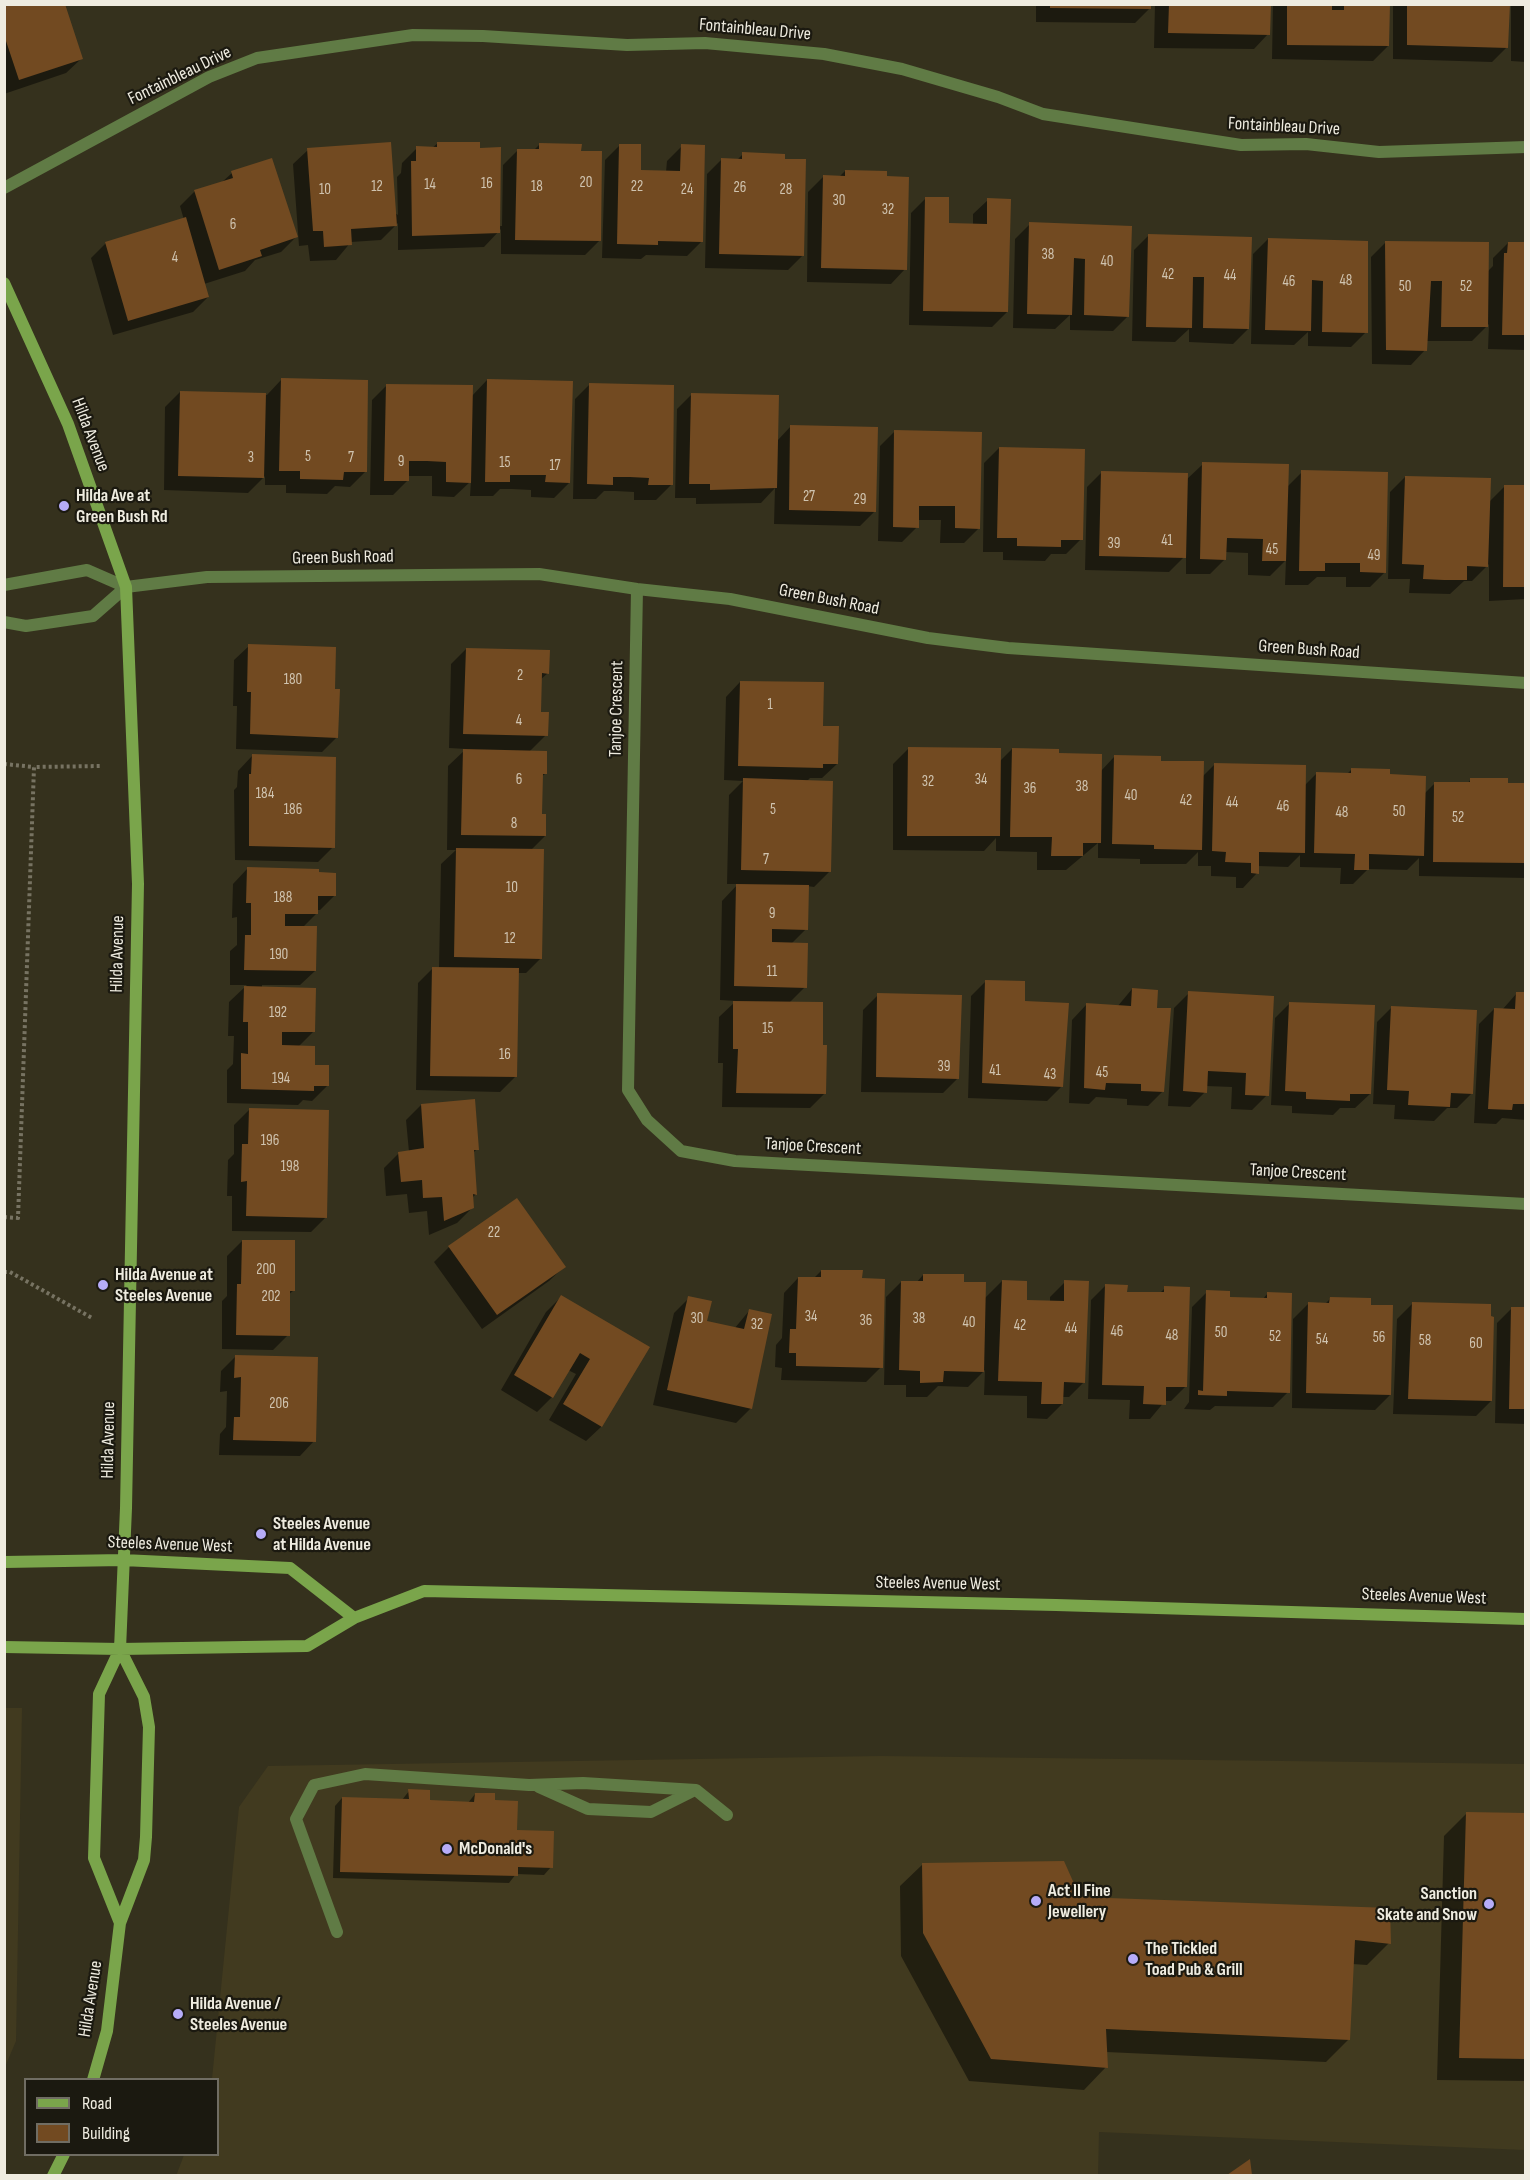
<!DOCTYPE html>
<style>
body{margin:0}
#map{position:relative;width:1530px;height:2180px;overflow:hidden;background:#35311d;font-family:"Sofia Sans Condensed",sans-serif}
canvas{display:block}
.frame{position:absolute;inset:0;border:6px solid #efece0;pointer-events:none}
.legend{position:absolute;left:24px;top:2078px;width:195px;height:78px;box-sizing:border-box;background:#1b1910;border:2px solid #706d63;margin:0;padding:8px 10px;list-style:none;font-size:18px;color:#efece0}
.legend li{display:flex;align-items:center;gap:12px;height:30px}
.legend b{width:30px;border:2px solid #706d63}
</style>
<div id="map">
<canvas width="1530" height="2180"></canvas>
<div class="frame"></div>
<ul class="legend">
<li><b style="height:8px;background:#7aa54b"></b>Road</li>
<li><b style="height:16px;background:#724a21"></b>Building</li>
</ul>
</div>
<script>
const c = document.querySelector('canvas').getContext('2d');
c.lineJoin = 'round';
function fillPath(path, color) { c.fillStyle = color; c.fill(path, 'evenodd'); }
const toPath = rows => new Path2D(rows.map(r => 'M' + r).join(''));
function stroke(path, color, width, dash) { c.strokeStyle = color; c.lineWidth = width; c.lineCap = dash ? 'butt' : 'round'; c.setLineDash(dash || []); c.stroke(path); }
function label(font, color, halo, rows, align = 'center') {
  c.font = font + ' "Sofia Sans Condensed",sans-serif'; c.lineWidth = 4.5; c.setLineDash([]); c.textBaseline = 'middle'; c.strokeStyle = halo; c.fillStyle = color; for (const [text, x, y, turn = 0] of rows) {
    c.save(); c.translate(x, y); c.rotate((+turn || 0) * Math.PI / 180); c.textAlign = isNaN(turn) ? turn : align; if (halo) c.strokeText(text, 0, 0); c.fillText(text, 0, 0); c.restore();
  }
}
const built = toPath([
 [5,1708,22,1708,16,2041,5,2067],
 [881,1756,1525,1764,1525,2150,1099,2132,1098,2176,176,2176,184,2155,218,2154,218,2080,212,2079,239,1807,268,1766]
]);
const shadow = toPath([
 [4,4,81,59,66,73,4,94],
 [1036,4,1150,4,1150,8,1135,23,1036,22],
 [1155,4,1269,4,1268,34,1254,49,1154,48],
 [1273,4,1388,4,1388,46,1373,61,1272,59],
 [1393,4,1508,4,1507,47,1492,62,1393,59],
 [1511,4,1526,4,1526,62,1511,61],
 [438,143,499,226,502,226,503,165,518,150,533,151,539,145,580,152,600,240,585,255,501,254,501,229,484,247,398,250,398,223,381,240,351,242,336,260,310,261,308,245,299,246,293,164,308,150,398,215,397,177,401,173,402,163,417,148,432,148],
 [619,146,639,172,666,172,667,161,682,146,702,241,687,256,646,255,641,259,602,258,605,160],
 [743,154,803,255,788,270,705,268,707,174,722,159,737,160],
 [845,171,905,269,891,284,807,282,808,192,823,177,839,177],
 [232,173,296,237,281,252,255,260,245,271,204,284,208,297,193,312,113,335,91,258,106,243,184,220,180,206,195,191,221,183],
 [926,198,947,225,973,225,973,214,988,200,1007,312,992,327,909,325,911,213],
 [1030,224,1130,227,1128,316,1113,331,1070,330,1070,315,1055,329,1013,328,1015,239],
 [1149,235,1250,238,1248,329,1233,344,1189,342,1189,329,1175,342,1132,341,1134,250],
 [1268,239,1367,242,1366,332,1351,347,1308,346,1308,332,1294,345,1251,344,1253,254],
 [1386,242,1487,272,1493,266,1493,258,1508,243,1526,244,1526,350,1488,349,1489,324,1472,341,1426,341,1425,350,1411,365,1372,364,1371,257],
 [281,380,365,472,350,487,335,486,327,494,286,493,286,485,265,485,265,476,248,493,164,490,165,407,180,392,267,395],
 [487,380,569,483,554,498,531,497,531,490,512,489,500,489,493,496,470,496,471,481,454,497,432,496,432,476,408,476,408,480,393,495,370,495,372,400,387,385,471,397],
 [590,384,671,485,656,500,634,500,634,492,615,491,604,491,596,499,573,499,575,399],
 [692,394,777,441,791,426,875,511,860,526,774,524,775,488,761,503,696,504,696,498,675,498,677,409],
 [895,431,979,528,964,543,940,543,941,520,917,520,917,527,902,542,878,541,880,446],
 [999,448,1081,539,1066,554,1051,554,1045,561,1003,560,1003,552,983,552,984,463],
 [1203,464,1287,487,1302,472,1385,572,1370,587,1346,587,1346,577,1317,577,1308,585,1285,585,1286,560,1270,576,1248,575,1248,553,1225,552,1225,559,1210,574,1186,574,1186,555,1169,572,1085,570,1087,487,1102,472,1186,480],
 [1405,477,1488,503,1505,486,1526,487,1526,599,1489,601,1489,564,1472,581,1464,581,1450,594,1409,593,1410,579,1388,579,1390,492],
 [249,646,333,691,337,737,322,752,236,749,237,706,233,706,234,660],
 [466,649,548,673,540,680,539,714,546,735,529,752,545,774,541,777,540,815,545,836,530,851,541,958,526,973,517,973,515,1077,500,1092,416,1090,418,983,433,968,439,968,441,864,456,850,447,850,448,766,466,749,449,748,451,664],
 [740,682,822,728,837,764,822,778,810,778,807,781,829,872,814,887,807,886,806,929,791,944,805,987,789,1003,821,1047,825,1093,810,1108,722,1107,723,1063,718,1063,719,1017,736,1001,720,1000,722,901,738,884,727,884,729,795,743,781,724,780,726,697],
 [908,749,999,762,1012,749,1057,755,1101,771,1114,757,1160,762,1202,777,1215,764,1304,786,1316,774,1346,775,1351,770,1389,776,1424,794,1435,783,1467,784,1471,779,1526,785,1526,878,1419,876,1419,858,1407,870,1368,869,1353,884,1340,884,1341,868,1300,867,1300,855,1288,867,1258,866,1257,873,1243,888,1236,888,1236,877,1211,876,1211,866,1198,866,1198,852,1186,864,1140,864,1140,859,1098,858,1098,843,1066,870,1037,870,1037,852,996,851,996,838,984,851,893,850,893,764],
 [252,756,333,847,318,862,235,860,234,790,237,787,238,771],
 [247,869,335,895,320,910,316,910,316,914,302,928,315,971,300,985,262,985,262,988,313,1032,298,1047,327,1086,312,1101,303,1100,298,1105,227,1103,227,1070,233,1064,234,1036,228,1036,229,1002,247,985,230,985,230,951,237,945,237,917,232,918,233,884],
 [986,981,1023,1003,1062,1086,1047,1101,968,1098,971,996],
 [1132,989,1155,1009,1163,1091,1148,1106,1127,1105,1127,1099,1096,1097,1089,1104,1069,1103,1072,1020,1086,1005,1117,1007],
 [1189,993,1267,1095,1252,1110,1231,1109,1232,1087,1206,1086,1205,1092,1190,1107,1168,1106,1174,1008],
 [1517,993,1526,994,1526,1120,1502,1118,1496,1124,1474,1123,1479,1024,1494,1009,1502,1010],
 [878,995,957,1079,943,1093,861,1092,863,1010],
 [1290,1003,1370,1094,1355,1108,1340,1108,1333,1115,1292,1113,1292,1106,1271,1105,1275,1018],
 [1392,1007,1472,1093,1457,1108,1447,1108,1434,1121,1394,1119,1395,1105,1373,1104,1377,1022],
 [421,1105,477,1149,472,1154,476,1194,472,1198,472,1208,457,1223,429,1235,427,1211,409,1213,407,1194,386,1196,384,1168,399,1153,409,1152,406,1120],
 [249,1110,326,1217,311,1232,232,1231,232,1196,227,1196,228,1160,234,1154,234,1125],
 [242,1241,293,1291,288,1295,288,1335,273,1350,222,1349,222,1301,227,1296,227,1256],
 [449,1247,564,1267,549,1281,482,1329,434,1262],
 [821,1271,861,1279,881,1367,866,1382,781,1380,782,1368,775,1367,776,1345,782,1338,784,1293,798,1278,814,1278],
 [923,1275,963,1283,984,1299,1002,1281,1025,1302,1050,1302,1050,1297,1065,1282,1084,1382,1069,1397,1062,1397,1062,1404,1047,1419,1027,1418,1027,1396,984,1395,985,1370,968,1387,938,1386,927,1397,906,1397,906,1385,884,1385,886,1297,901,1282,916,1283],
 [1105,1286,1126,1293,1159,1294,1165,1288,1186,1386,1171,1401,1165,1401,1150,1419,1129,1419,1130,1400,1088,1399,1091,1300],
 [1207,1292,1229,1299,1262,1300,1268,1293,1288,1392,1273,1407,1215,1406,1210,1410,1184,1409,1189,1402,1192,1307],
 [561,1297,648,1347,601,1427,586,1441,549,1420,576,1374,568,1370,552,1397,537,1412,501,1390,546,1312],
 [689,1298,706,1322,734,1329,749,1311,751,1408,736,1423,653,1405,674,1313],
 [1330,1299,1390,1395,1375,1410,1292,1408,1293,1319,1308,1304,1325,1304],
 [1412,1304,1491,1401,1476,1416,1393,1414,1397,1319],
 [1512,1308,1526,1309,1526,1424,1495,1423,1497,1323],
 [235,1357,314,1441,300,1456,219,1455,220,1434,226,1427,227,1391,220,1392,221,1371],
 [409,1791,428,1802,468,1803,475,1794,493,1801,515,1832,551,1867,544,1875,516,1874,509,1883,333,1878,335,1806,342,1798,402,1800],
 [1466,1814,1526,1814,1526,2081,1437,2080,1444,1836],
 [923,1864,1079,1898,1389,1943,1367,1965,1352,1964,1349,2039,1326,2062,1106,2052,1106,2067,1084,2090,969,2081,901,1956,900,1886]
]);
const building = toPath([
 [4,4,65,4,83,59,19,80,4,35],
 [1050,4,1151,4,1151,9,1050,8],
 [1169,4,1271,4,1270,35,1168,33],
 [1287,4,1332,4,1332,10,1344,10,1344,4,1390,4,1389,46,1287,45],
 [1407,4,1510,4,1508,48,1407,45],
 [391,142,397,226,351,229,352,245,324,247,323,231,313,231,307,148],
 [437,142,480,142,480,148,501,147,500,233,412,236,411,161,416,161,416,146,437,147],
 [539,143,582,144,581,151,602,151,601,241,515,240,517,149,539,149],
 [619,144,641,144,641,170,680,171,681,144,705,145,703,242,658,241,658,245,617,244],
 [742,152,785,154,785,159,806,159,804,256,719,254,721,158,742,159],
 [272,158,298,237,260,250,262,256,219,270,194,190,233,178,231,171],
 [845,170,887,171,887,176,909,177,907,270,821,268,823,175,845,176],
 [925,197,949,197,949,223,987,224,987,198,1011,199,1008,312,923,311],
 [186,217,209,297,128,321,105,242],
 [1029,222,1132,226,1129,317,1084,315,1085,259,1074,258,1072,315,1027,314],
 [1148,234,1252,237,1249,329,1203,328,1204,277,1193,277,1192,328,1146,327],
 [1268,238,1368,241,1368,333,1322,332,1323,281,1312,280,1311,331,1265,330],
 [1385,241,1489,242,1488,327,1441,327,1442,281,1431,281,1427,351,1386,350],
 [1508,242,1526,242,1526,335,1502,335,1504,253,1507,253],
 [281,378,368,380,367,472,344,472,343,480,300,479,300,471,279,471],
 [487,379,573,381,570,483,545,482,546,475,510,475,510,482,485,482],
 [589,383,674,385,673,485,648,485,649,478,630,477,613,477,613,485,587,484],
 [386,384,473,385,471,483,446,482,446,462,427,461,409,461,409,481,384,481],
 [180,391,266,393,264,478,178,476],
 [691,393,779,395,777,488,710,490,710,484,689,484],
 [790,425,878,427,876,512,789,510],
 [894,430,982,432,980,529,955,528,955,506,919,506,919,528,893,527],
 [999,447,1085,449,1083,540,1061,540,1061,547,1017,546,1017,538,997,538],
 [1202,462,1289,464,1286,561,1262,561,1263,539,1227,538,1226,560,1200,559],
 [1301,470,1388,472,1386,573,1360,572,1360,563,1325,563,1325,571,1299,571],
 [1101,471,1188,473,1186,558,1099,556],
 [1405,476,1491,478,1488,567,1467,566,1467,580,1444,580,1423,579,1424,565,1402,564],
 [1504,485,1526,485,1526,587,1503,587],
 [248,644,336,647,335,689,340,689,338,738,250,734,251,692,247,692],
 [466,648,550,650,549,674,542,673,541,712,549,712,548,736,463,734],
 [740,681,824,682,823,726,839,726,838,764,823,764,823,768,738,766],
 [908,747,1001,748,1000,836,907,836],
 [1012,748,1059,749,1059,753,1102,754,1101,843,1083,843,1083,856,1051,856,1052,837,1010,837],
 [463,749,547,751,547,774,543,774,542,814,546,814,546,836,461,835],
 [252,754,336,757,335,848,249,846,249,774,251,774],
 [1114,755,1161,756,1161,761,1204,761,1202,850,1154,849,1154,845,1112,844],
 [1214,763,1306,765,1305,853,1259,852,1259,874,1251,873,1251,863,1225,862,1226,852,1212,851],
 [1351,768,1390,769,1390,774,1426,776,1424,856,1369,854,1369,870,1354,870,1355,854,1314,853,1316,772,1351,773],
 [743,778,833,781,831,872,741,870],
 [1470,778,1508,778,1508,783,1526,783,1526,863,1433,862,1434,782,1470,782],
 [456,848,544,849,542,959,454,957],
 [247,867,319,869,319,872,336,873,336,896,318,896,318,914,285,914,285,926,317,926,316,971,244,970,245,935,251,935,251,903,246,903],
 [736,884,809,885,808,930,772,929,772,942,808,943,807,988,734,986],
 [432,967,519,968,517,1077,430,1076],
 [985,980,1025,981,1025,1001,1069,1003,1063,1087,982,1083],
 [244,986,316,988,315,1032,282,1032,282,1045,315,1046,315,1065,329,1065,329,1086,314,1086,314,1091,241,1089,241,1053,248,1054,248,1022,243,1022],
 [1132,988,1158,990,1157,1008,1171,1008,1164,1092,1141,1091,1141,1084,1106,1083,1105,1090,1084,1088,1086,1003,1131,1006],
 [1188,991,1274,996,1269,1096,1245,1095,1246,1073,1208,1071,1207,1093,1183,1091],
 [1516,992,1526,992,1526,1104,1513,1104,1512,1110,1488,1109,1494,1008,1515,1009],
 [877,993,962,995,959,1079,876,1077],
 [733,1001,823,1002,823,1045,827,1045,826,1094,736,1093,738,1049,733,1049],
 [1289,1002,1375,1005,1371,1094,1350,1094,1350,1101,1306,1099,1306,1092,1285,1091],
 [1391,1006,1477,1010,1473,1094,1451,1093,1450,1107,1408,1105,1409,1091,1387,1090],
 [475,1099,479,1150,474,1150,477,1195,473,1194,474,1208,444,1221,442,1197,423,1198,422,1180,401,1182,398,1152,424,1148,421,1104],
 [249,1108,329,1110,327,1218,246,1216,247,1181,241,1182,242,1144,248,1144],
 [517,1198,566,1267,497,1315,448,1246],
 [242,1240,295,1240,295,1291,290,1291,290,1336,236,1335,237,1284,241,1284],
 [821,1270,863,1270,862,1278,885,1279,883,1368,796,1366,796,1353,789,1353,790,1329,796,1329,798,1277,821,1277],
 [923,1274,964,1274,964,1282,986,1282,984,1372,944,1371,943,1382,920,1383,920,1371,899,1370,901,1281,923,1281],
 [1002,1280,1027,1281,1027,1300,1064,1301,1064,1280,1089,1281,1085,1383,1064,1382,1063,1404,1041,1404,1042,1382,998,1381],
 [1105,1284,1128,1285,1127,1292,1164,1292,1164,1286,1190,1287,1187,1387,1166,1387,1166,1405,1143,1404,1144,1386,1102,1385],
 [1206,1290,1230,1291,1230,1297,1267,1298,1267,1292,1292,1293,1290,1393,1227,1391,1227,1396,1198,1395,1198,1390,1203,1391],
 [561,1295,650,1347,602,1427,563,1404,590,1359,580,1353,553,1398,514,1375],
 [688,1296,712,1301,707,1321,744,1329,749,1309,772,1314,752,1409,667,1390],
 [1330,1297,1371,1298,1371,1305,1393,1305,1391,1395,1306,1393,1308,1302,1329,1303],
 [1412,1302,1491,1304,1491,1316,1494,1317,1492,1401,1408,1399],
 [1511,1307,1526,1307,1526,1409,1509,1409],
 [235,1355,318,1357,316,1442,233,1440,234,1417,240,1417,241,1377,234,1378],
 [408,1789,430,1790,430,1800,474,1802,475,1793,495,1793,495,1800,518,1801,517,1830,554,1831,553,1868,518,1867,518,1876,340,1872,342,1797,409,1799],
 [1466,1812,1526,1813,1526,2059,1459,2058],
 [1064,1861,1080,1897,1390,1908,1391,1944,1355,1940,1350,2040,1106,2029,1108,2068,991,2059,923,1933,922,1863],
 [1250,2159,1252,2175,1227,2175]
]);
const path = toPath([
 [4,764,34,767],
 [4,1217,18,1218,34,767,102,766],
 [4,1272,10,1272,92,1318]
]);
const lane = toPath([
 [4,585,87,570,126,587,93,616,26,626,4,622],
 [539,1787,588,1809,651,1812,695,1790],
 [337,1932,296,1819,314,1785,365,1774,529,1785,583,1783,696,1790,727,1815]
]);
const street = toPath([
 [4,188,209,77,257,58,413,35,483,36,627,45,705,43,824,54,902,69,998,97,1043,114,1241,145,1306,144,1379,152,1526,147],
 [126,587,207,577,539,574,637,589,730,599,928,638,1008,648,1526,683],
 [637,589,628,1090,647,1120,681,1151,735,1161,1526,1204]
]);
const secondary = toPath([
 [4,283,68,424,126,587,138,884,126,1508,120,1649,99,1694,94,1858,120,1923],
 [4,1562,123,1560,290,1568,354,1618],
 [4,1647,120,1649,307,1646,354,1618,424,1591,1056,1605,1526,1619],
 [93,2080,107,2031,120,1923,144,1860,146,1837,149,1727,144,1697,120,1649],
 [53,2176,64,2154]
]);
const markers = [
 [64,506,6,"#b6acf8"],
 [103,1285,6,"#b6acf8"],
 [261,1534,6,"#b6acf8"],
 [447,1849,6,"#b6acf8"],
 [1036,1901,6,"#b6acf8"],
 [1489,1904,6,"#b6acf8"],
 [1133,1959,6,"#b6acf8"],
 [178,2014,6,"#b6acf8"]
];
const numberNames = [
 ["20",586,183],
 ["16",487,184],
 ["14",430,185],
 ["12",377,187],
 ["18",537,187],
 ["22",637,187],
 ["26",740,188],
 ["10",325,190],
 ["24",687,190],
 ["28",786,190],
 ["30",839,201],
 ["32",888,210],
 ["6",233,225],
 ["38",1048,255],
 ["4",175,258],
 ["40",1107,262],
 ["42",1168,275],
 ["44",1230,276],
 ["48",1346,281],
 ["46",1289,282],
 ["50",1405,287],
 ["52",1466,287],
 ["5",308,457],
 ["3",251,458],
 ["7",351,458],
 ["9",401,462],
 ["15",505,463],
 ["17",555,466],
 ["27",809,497],
 ["29",860,500],
 ["41",1167,541],
 ["39",1114,544],
 ["45",1272,550],
 ["49",1374,556],
 ["2",520,676],
 ["180",293,680],
 ["1",770,705],
 ["4",519,721],
 ["6",519,780],
 ["34",981,780],
 ["32",928,782],
 ["38",1082,787],
 ["36",1030,789],
 ["184",265,794],
 ["40",1131,796],
 ["42",1186,801],
 ["44",1232,803],
 ["46",1283,807],
 ["186",293,810],
 ["5",773,810],
 ["50",1399,812],
 ["48",1342,813],
 ["52",1458,818],
 ["8",514,824],
 ["7",766,860],
 ["10",512,888],
 ["188",283,898],
 ["9",772,914],
 ["12",510,939],
 ["190",279,955],
 ["11",772,972],
 ["192",278,1013],
 ["15",768,1029],
 ["16",505,1055],
 ["39",944,1067],
 ["41",995,1071],
 ["45",1102,1073],
 ["43",1050,1075],
 ["194",281,1079],
 ["196",270,1141],
 ["198",290,1167],
 ["22",494,1233],
 ["200",266,1270],
 ["202",271,1297],
 ["34",811,1317],
 ["30",697,1319],
 ["38",919,1319],
 ["36",866,1321],
 ["40",969,1323],
 ["32",757,1325],
 ["42",1020,1326],
 ["44",1071,1329],
 ["46",1117,1332],
 ["50",1221,1333],
 ["48",1172,1336],
 ["52",1275,1337],
 ["56",1379,1338],
 ["54",1322,1340],
 ["58",1425,1341],
 ["60",1476,1344],
 ["206",279,1404]
];
const streetNames = [
 ["Fontainbleau Drive",755,30,5],
 ["Fontainbleau Drive",180,76,-26],
 ["Fontainbleau Drive",1284,127,3],
 ["Hilda Avenue",90,435,69],
 ["Green Bush Road",343,558,-1],
 ["Green Bush Road",829,600,11],
 ["Green Bush Road",1309,650,4],
 ["Tanjoe Crescent",617,709,-89],
 ["Hilda Avenue",118,954,-89],
 ["Tanjoe Crescent",813,1147,3],
 ["Tanjoe Crescent",1298,1173,3],
 ["Hilda Avenue",109,1440,-89],
 ["Steeles Avenue West",170,1545,2],
 ["Steeles Avenue West",938,1584,1],
 ["Steeles Avenue West",1424,1597,2],
 ["Hilda Avenue",91,1999,-81]
];
const poiNames = [
 ["Hilda Ave at",76,496],
 ["Green Bush Rd",76,517],
 ["Hilda Avenue at",115,1275],
 ["Steeles Avenue",115,1296],
 ["Steeles Avenue",273,1524],
 ["at Hilda Avenue",273,1545],
 ["McDonald's",459,1849],
 ["Act II Fine",1048,1891],
 ["Jewellery",1048,1912],
 ["Sanction",1477,1894,"right"],
 ["Skate and Snow",1477,1915,"right"],
 ["The Tickled",1145,1949],
 ["Toad Pub & Grill",1145,1970],
 ["Hilda Avenue /",190,2004],
 ["Steeles Avenue",190,2025]
];
fillPath(built, '#413a1f');
fillPath(shadow, '#0007');
fillPath(building, '#724a21');
stroke(path, '#777362', 4, [3, 3]);
stroke(lane, '#607b45', 12);
stroke(street, '#607b45', 12);
stroke(secondary, '#7aa54b', 12);
for (const [x, y, r, color] of markers) { const dot = new Path2D(); dot.arc(x, y, r, 0, 2 * Math.PI); c.fillStyle = color; c.fill(dot); stroke(dot, '#1b1910', 2); }
label('15px', '#d0c4b0', null, numberNames);
label('18px', '#efece0', '#1b1910', streetNames);
label('bold 18px', '#efece0', '#1b1910', poiNames, 'left');
</script>
